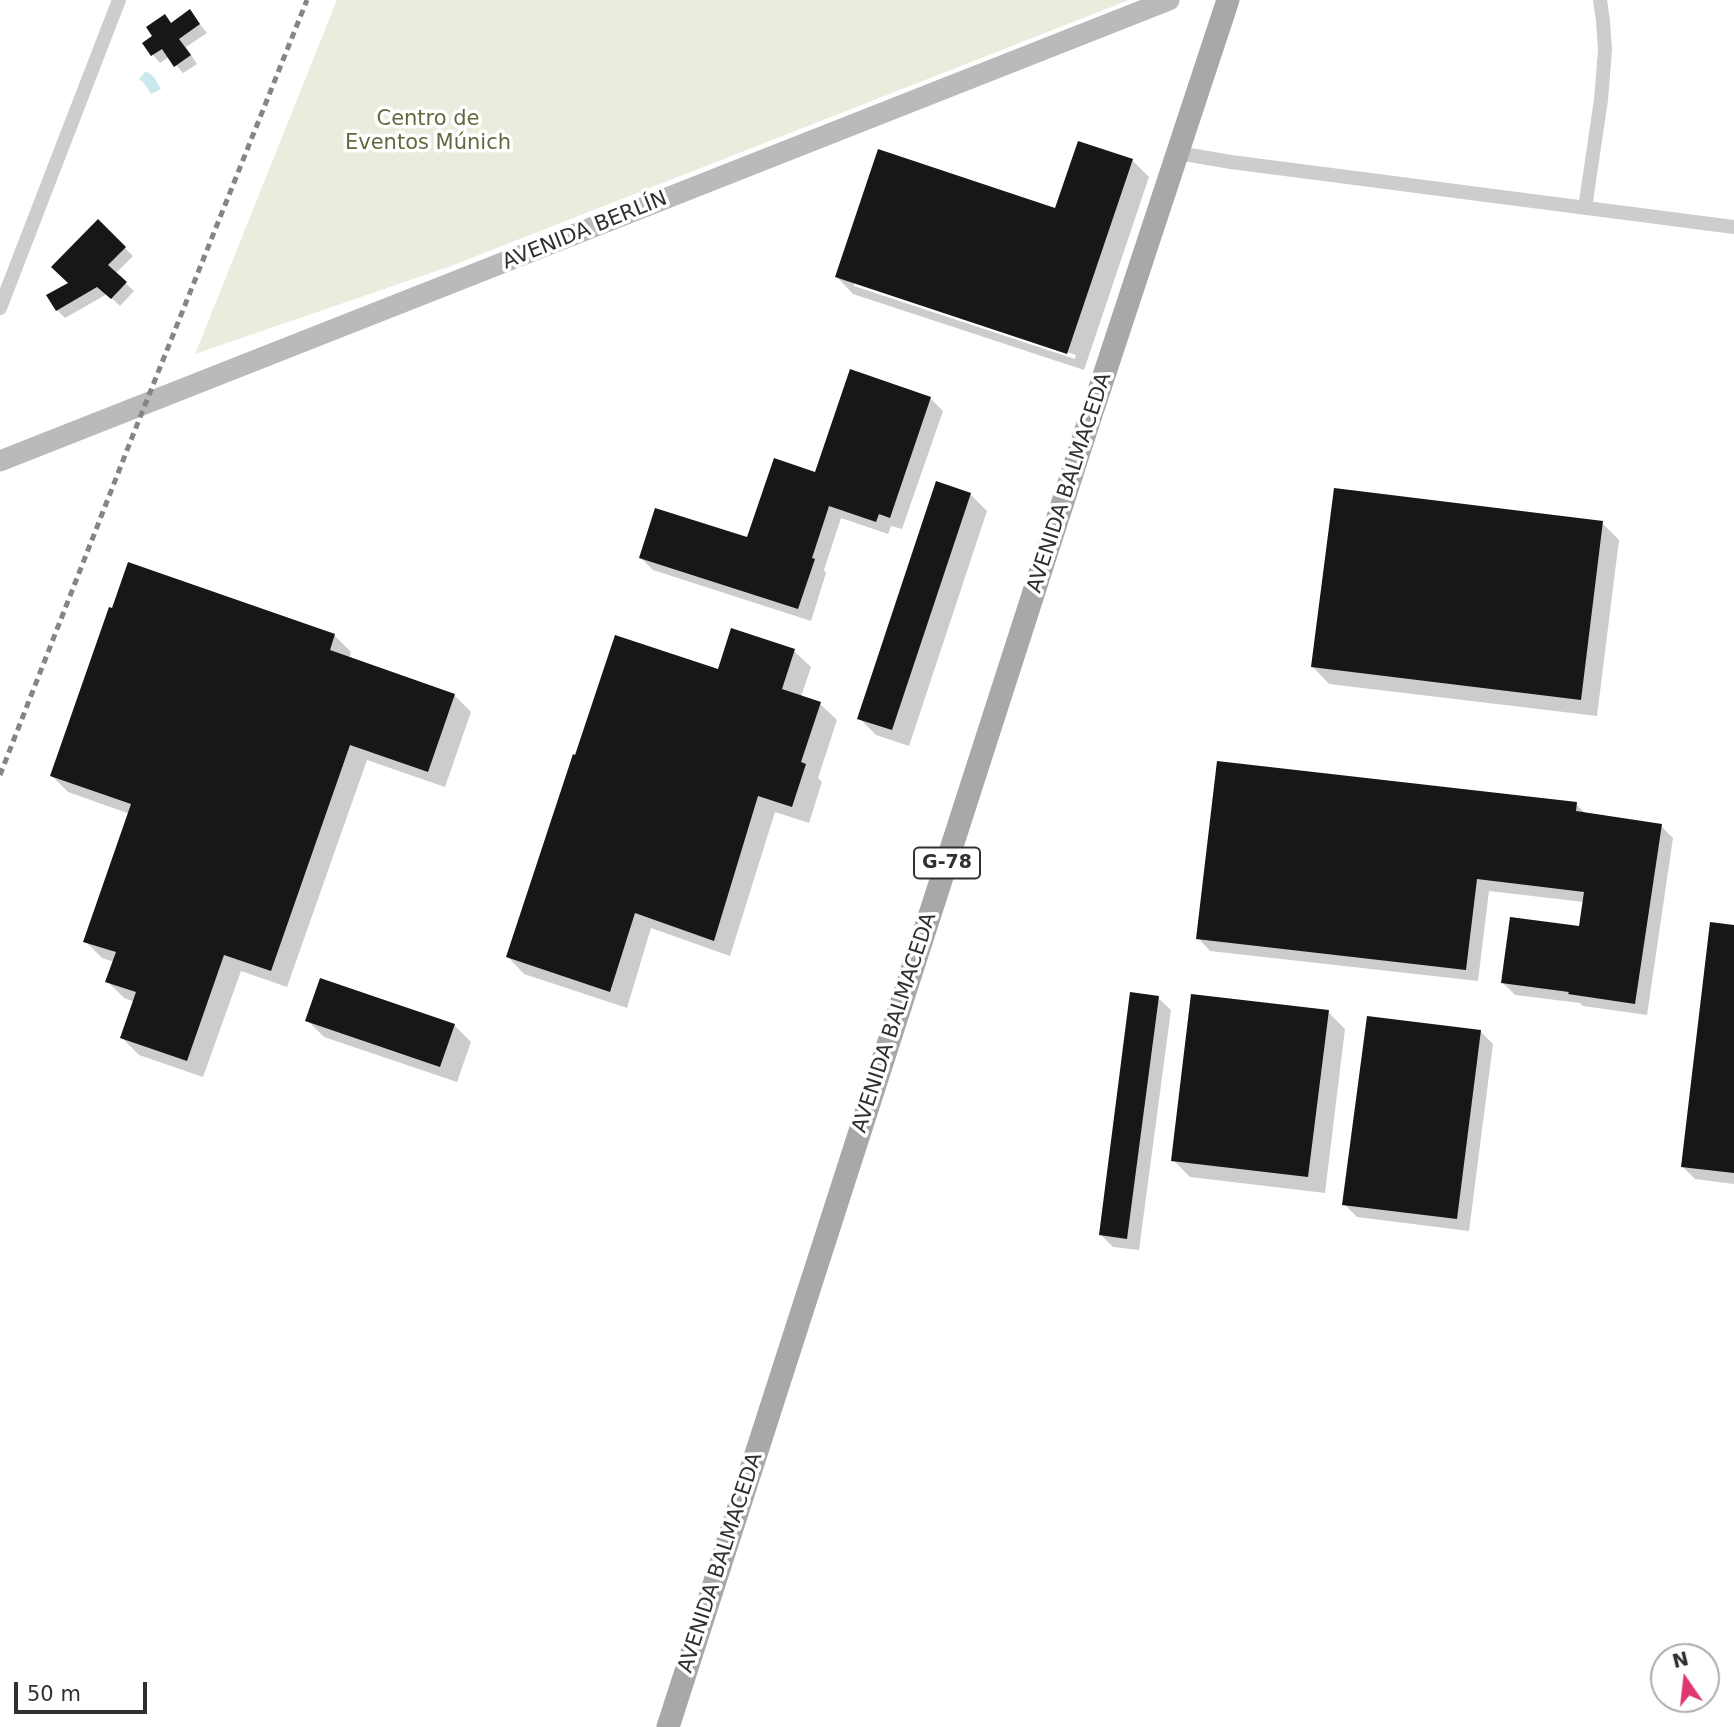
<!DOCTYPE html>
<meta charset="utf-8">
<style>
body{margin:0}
#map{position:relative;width:1734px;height:1727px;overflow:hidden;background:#fff;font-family:"DejaVu Sans",sans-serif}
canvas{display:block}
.north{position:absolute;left:1650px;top:1643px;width:70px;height:70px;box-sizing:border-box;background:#fff;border:2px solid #acacac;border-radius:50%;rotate:346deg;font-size:19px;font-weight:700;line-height:28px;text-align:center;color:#303030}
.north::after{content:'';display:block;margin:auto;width:24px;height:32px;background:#e13771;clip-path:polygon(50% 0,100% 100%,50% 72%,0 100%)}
.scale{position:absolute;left:14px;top:1682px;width:133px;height:32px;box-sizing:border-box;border:4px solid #303030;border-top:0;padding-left:9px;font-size:21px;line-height:24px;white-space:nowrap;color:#303030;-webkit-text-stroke:5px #fff;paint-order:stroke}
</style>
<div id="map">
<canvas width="1734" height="1727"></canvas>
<div class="north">N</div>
<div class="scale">50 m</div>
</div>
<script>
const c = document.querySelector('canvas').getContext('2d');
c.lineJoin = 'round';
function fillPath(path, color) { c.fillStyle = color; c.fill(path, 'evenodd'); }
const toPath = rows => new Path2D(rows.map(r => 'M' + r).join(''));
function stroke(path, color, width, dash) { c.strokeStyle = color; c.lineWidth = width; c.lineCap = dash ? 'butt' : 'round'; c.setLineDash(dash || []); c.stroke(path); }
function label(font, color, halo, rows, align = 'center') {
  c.font = font + ' "DejaVu Sans",sans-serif'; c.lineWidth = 7; c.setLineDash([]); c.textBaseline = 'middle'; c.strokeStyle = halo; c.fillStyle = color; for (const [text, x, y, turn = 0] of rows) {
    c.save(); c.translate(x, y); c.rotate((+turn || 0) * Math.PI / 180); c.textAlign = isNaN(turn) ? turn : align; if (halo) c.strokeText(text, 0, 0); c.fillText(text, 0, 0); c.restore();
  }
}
const green = toPath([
 [337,0,1129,0,451,266,195,354]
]);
const water = toPath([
 [146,71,154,77,161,89,151,94,144,83,139,79]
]);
const shadow = toPath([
 [190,12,207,33,186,47,197,64,183,73,169,57,160,63,153,55,154,36,164,16,172,24],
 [1132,160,1149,177,1084,370,853,294,837,277,1056,210],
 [854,282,1076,355,1075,359,854,286],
 [98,222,133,256,115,274,134,291,120,306,107,294,65,318,57,310],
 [930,398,943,411,902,529,891,526,888,534,841,518,824,570,826,573,811,621,653,570,641,558,748,539,816,474],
 [970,494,987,511,909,746,876,735,859,718],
 [1602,523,1619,540,1597,716,1329,684,1313,667],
 [732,631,794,651,811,667,801,697,820,704,837,720,818,778,822,782,809,823,775,812,730,956,651,928,627,1008,524,974,508,957,719,671],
 [334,635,351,652,349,659,454,695,471,712,445,787,367,760,287,987,241,971,203,1077,139,1055,122,1038,135,1002,124,998,107,981,114,962,102,958,85,941,130,814,68,792,52,776],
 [1576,804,1587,815,1661,826,1673,838,1647,1015,1583,1006,1580,1003,1515,995,1503,983,1580,928,1584,902,1489,891,1478,981,1210,951,1198,938],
 [1734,926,1734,1184,1695,1179,1683,1167],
 [1158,998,1171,1010,1139,1250,1113,1247,1101,1235],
 [1328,1012,1345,1029,1325,1193,1190,1177,1173,1160],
 [307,1020,454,1025,471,1042,457,1082,324,1037],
 [1480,1031,1493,1044,1469,1231,1357,1217,1344,1204]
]);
const building = toPath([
 [190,9,200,24,179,39,191,55,174,67,162,49,151,56,142,43,152,36,146,27,165,14,171,23],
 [1078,141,1133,159,1067,354,835,277,878,149,1055,208],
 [98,219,126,247,108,265,127,282,111,299,97,287,56,311,46,295,68,283,51,267],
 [850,369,931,397,890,518,879,514,876,522,829,506,812,558,815,559,798,609,639,558,655,508,747,537,774,458,815,472],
 [936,481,971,493,892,730,857,719],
 [1334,488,1603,521,1581,700,1311,667],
 [128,562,335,634,330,650,455,694,428,772,350,745,271,971,224,955,187,1061,120,1038,136,992,105,982,116,952,83,942,131,804,50,776,109,607,112,608],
 [731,628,795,649,782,689,821,702,801,762,806,764,792,807,758,796,714,941,635,913,610,992,506,957,573,754,575,755,615,635,718,669],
 [1217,761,1577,802,1576,811,1662,824,1635,1004,1568,994,1569,992,1501,983,1510,917,1579,926,1584,892,1477,879,1466,970,1196,939],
 [1710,922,1734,925,1734,1173,1681,1167],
 [320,978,455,1024,440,1067,305,1021],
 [1130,992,1159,996,1127,1239,1099,1235],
 [1191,994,1329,1010,1308,1177,1171,1161],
 [1367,1016,1481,1030,1457,1219,1342,1205]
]);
const street = toPath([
 [1178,153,1231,162,1734,227],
 [1585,208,1601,100,1605,50,1603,21,1600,0],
 [0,308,119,0]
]);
const secondary = toPath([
 [0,461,1169,0]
]);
const primary = toPath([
 [668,1727,1089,421,1228,0]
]);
const rail = toPath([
 [0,775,131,440,307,0]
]);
const shields = [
 [947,863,66]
];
const shieldNames = [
 ["G-78",947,863]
];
const parkNames = [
 ["Centro de",428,120],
 ["Eventos Múnich",428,144]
];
const streetNames = [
 ["AVENIDA BERLÍN",585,231,-22],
 ["AVENIDA BALMACEDA",1070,483,-72],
 ["AVENIDA BALMACEDA",895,1023,-72],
 ["AVENIDA BALMACEDA",721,1563,-72]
];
fillPath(green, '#eaecde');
fillPath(water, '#cbe8ec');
fillPath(shadow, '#0003');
fillPath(building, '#171717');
stroke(street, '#cdcdcd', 14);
stroke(secondary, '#bababa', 21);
stroke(primary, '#a8a8a8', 23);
stroke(rail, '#858585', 5, [7, 5]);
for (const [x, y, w] of shields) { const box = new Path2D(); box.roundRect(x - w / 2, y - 15.5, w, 31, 5); c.fillStyle = '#fff'; c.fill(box); stroke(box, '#303030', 2); }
label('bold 19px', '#303030', null, shieldNames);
label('21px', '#5f6b3e', '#fff', parkNames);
label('21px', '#303030', '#fff', streetNames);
</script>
